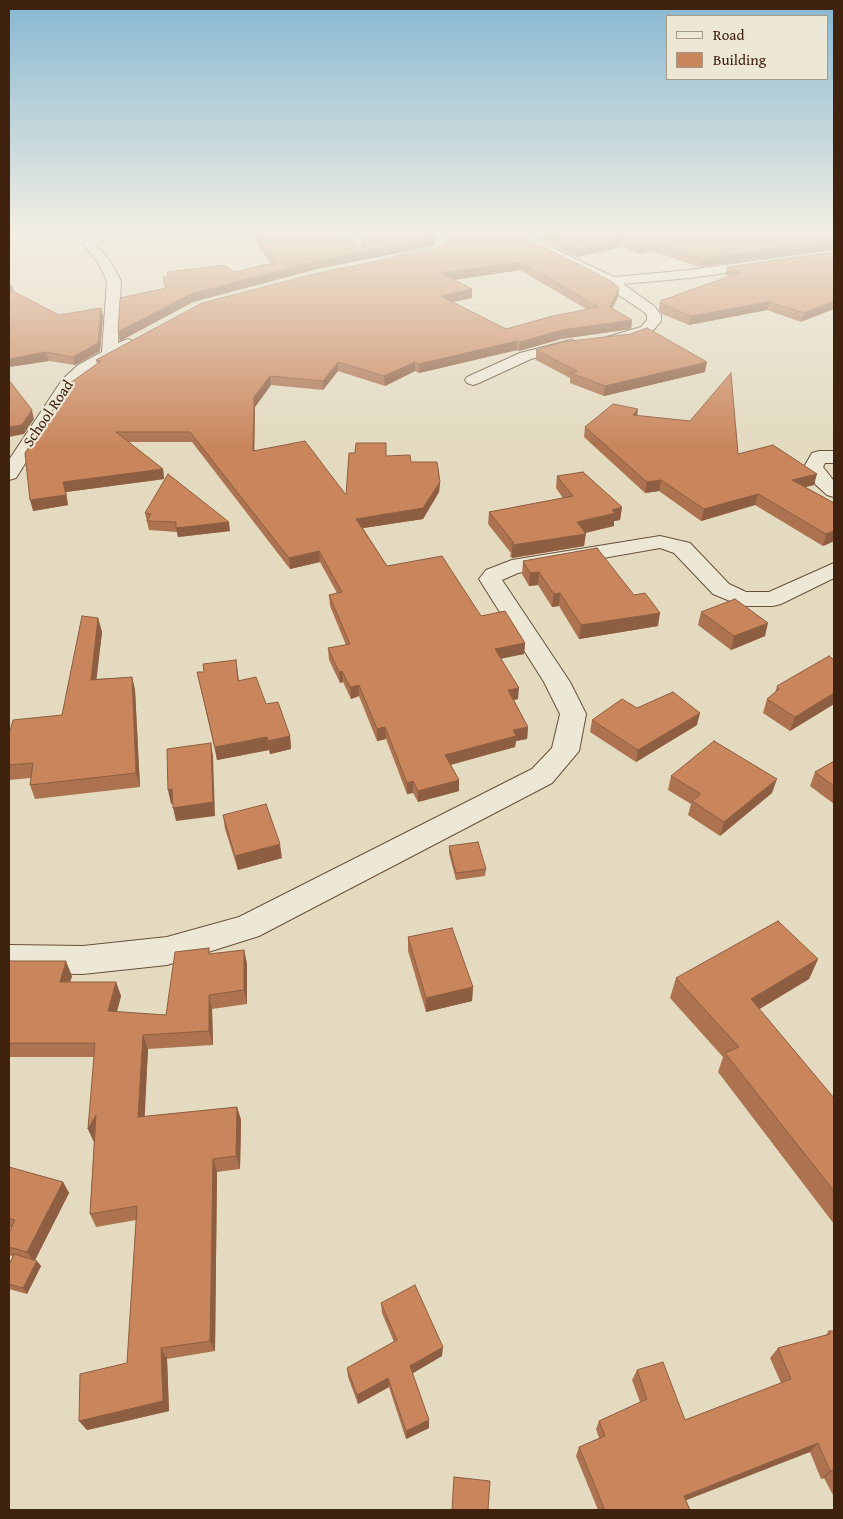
<!DOCTYPE html>
<style>
body{margin:0}
#map{position:relative;width:843px;height:1519px;overflow:hidden;background:#e3dac0;font-family:"Gentium Book Plus",serif}
canvas{display:block}
.frame{position:absolute;inset:0;border:10px solid #3f230e;pointer-events:none}
.legend{position:absolute;left:666px;top:15px;width:162px;height:65px;box-sizing:border-box;background:#ede7d6;border:1px solid #a79986;margin:0;padding:6px 9px;list-style:none;font-size:15px;color:#3f230e}
.legend li{display:flex;align-items:center;gap:10px;height:25px}
.legend b{width:25px;border:1px solid #a79986}
</style>
<div id="map">
<canvas width="843" height="1519"></canvas>
<div class="frame"></div>
<ul class="legend">
<li><b style="height:6px;background:#ede7d6"></b>Road</li>
<li><b style="height:14px;background:#c9865d"></b>Building</li>
</ul>
</div>
<script>
const c = document.querySelector('canvas').getContext('2d');
c.lineJoin = 'round';
const toPath = rows => new Path2D(rows.map(r => 'M' + r).join(''));
function stroke(path, color, width, dash) { c.strokeStyle = color; c.lineWidth = width; c.lineCap = dash ? 'butt' : 'round'; c.setLineDash(dash || []); c.stroke(path); }
function fillPath(path, color) { c.fillStyle = color; c.fill(path, 'evenodd'); }
function label(font, color, halo, rows, align = 'center') {
  c.font = font + ' "Gentium Book Plus",serif'; c.lineWidth = 4.5; c.setLineDash([]); c.textBaseline = 'middle'; c.strokeStyle = halo; c.fillStyle = color; for (const [text, x, y, turn = 0] of rows) {
    c.save(); c.translate(x, y); c.rotate((+turn || 0) * Math.PI / 180); c.textAlign = isNaN(turn) ? turn : align; if (halo) c.strokeText(text, 0, 0); c.fillText(text, 0, 0); c.restore();
  }
}
const street = toPath([
 [98,232,113,232,96,245,110,261,121,281,118,343,128,339,133,341,136,344,133,347,90,371,74,386,16,478,9,480,9,460,62,380,78,365,102,352,107,281,98,262,83,244,98,232],
 [445,232,463,232,449,239,444,250,437,255,401,263,395,259,396,256,429,249,435,245,440,234,445,232],
 [502,232,519,232,614,277,689,270,834,250,834,258,689,278,623,284,654,306,661,315,661,321,651,333,633,340,612,345,607,343,604,340,607,337,641,327,647,320,647,315,644,312,616,293,607,284,502,232],
 [571,340,576,342,579,345,576,348,531,359,479,383,473,385,467,383,465,380,467,377,520,353,571,340],
 [819,451,834,451,834,463,825,463,823,467,834,481,834,497,827,495,816,485,804,467,812,453,819,451],
 [660,536,690,543,729,584,746,592,769,592,834,563,834,578,781,604,773,606,742,606,713,594,674,553,660,548,518,573,502,580,570,682,586,714,579,751,552,783,259,936,167,965,83,974,9,973,9,945,83,946,167,937,239,917,532,769,552,748,560,714,544,682,479,579,486,570,512,560,660,536]
]);
const wall = toPath([
 [249,232,342,232,362,249,362,232,440,232,438,233,434,244,428,247,317,269,193,302,120,341,118,332,165,288,163,277,168,277,167,272,234,272,270,263],
 [451,232,618,297,612,309,632,320,631,329,561,339,519,351,517,350,419,373,415,371,385,386,338,371,323,390,271,385,255,407,254,451,346,495,386,456,411,462,440,482,439,492,423,519,363,528,387,566,481,616,525,643,524,654,501,658,518,699,514,700,528,727,527,739,516,741,515,747,451,765,459,780,459,791,418,802,413,793,407,794,386,739,377,741,359,696,351,699,343,682,340,683,329,660,328,648,346,645,330,606,329,595,337,593,320,562,290,569,192,442,128,442,163,469,164,479,66,492,68,505,33,511,97,364,96,360,437,249,446,243],
 [520,270,588,310,506,329,453,302,472,298,472,289,453,280],
 [524,232,834,232,834,249,699,267,652,251,639,254,621,247,577,257],
 [834,252,801,322,767,310,689,325,662,314,659,310,660,301,729,276,725,275,727,267],
 [9,284,14,292,59,315,103,316,100,351,75,365,49,361,9,367],
 [536,350,705,372,604,396,570,383,570,378,536,360],
 [637,416,738,454,814,485,805,487,834,503,834,543,832,542,823,546,755,505,701,521,659,491,645,493,584,437,585,427],
 [168,474,230,531,178,537,177,532,149,530,145,513],
 [557,476,622,507,620,520,614,521,614,526,585,533,584,546,512,558,510,556,511,553,488,524,489,512,563,498,556,488],
 [523,561,658,626,579,639,559,606,552,607,538,585,529,586,522,574],
 [701,612,765,636,731,650,698,625],
 [98,618,102,632,96,679,132,677,135,690,140,787,35,799,30,785,31,778,9,780,9,731,62,715],
 [236,660,239,681,266,704,290,736,291,749,270,754,269,750,217,760,197,672,204,672],
 [834,660,834,704,790,731,763,713,767,699,775,693,777,686],
 [637,708,697,725,636,762,590,732,592,720],
 [834,761,834,804,810,786,815,772],
 [671,776,772,793,720,836,688,815,691,804,668,790],
 [223,815,282,858,238,870,225,829],
 [449,846,486,869,485,876,456,880,449,853],
 [408,937,473,987,472,1001,426,1012,408,951],
 [244,950,247,964,247,1004,212,1009,213,1045,148,1049,144,1117,237,1107,241,1120,240,1169,217,1172,215,1351,167,1359,169,1411,87,1430,79,1421,127,1363,136,1220,96,1227,90,1214,94,1142,88,1129,94,1057,9,1057,9,961,72,976,70,982,116,982,121,996,117,1012,166,1015,210,954],
 [818,959,809,979,759,1009,834,1098,834,1224,718,1072,723,1057,670,998,676,978],
 [9,1167,63,1182,69,1193,35,1260,41,1266,27,1294,9,1289,9,1265,13,1257,9,1255,9,1233,11,1228,9,1227],
 [381,1303,442,1356,412,1373,429,1420,429,1428,406,1439,389,1387,358,1404,348,1377,347,1368,394,1342,382,1313],
 [829,1331,834,1331,834,1497,824,1478,821,1479,810,1452,598,1510,576,1456,579,1447,599,1438,596,1429,599,1421,640,1402,632,1380,637,1370,685,1420,781,1383,770,1358,778,1348,825,1336]
]);
const shadedWall = toPath([
 [435,232,440,232,438,233,434,244,428,247,317,269,193,302,120,341,118,332,191,294,316,261],
 [622,239,621,247,577,257,578,250],
 [834,241,834,249,699,267,701,259],
 [653,244,652,251,639,254,640,247],
 [521,262,520,270,440,282,441,273],
 [12,285,14,292,9,294,9,286],
 [619,288,618,297,608,316,610,307],
 [472,289,472,298,441,304,441,296],
 [834,301,834,309,801,322,804,313],
 [769,302,767,310,689,325,691,316],
 [101,308,103,316,100,351,75,365,73,357],
 [632,320,631,329,561,339,519,351,520,342,562,330],
 [517,341,517,350,419,373,419,364],
 [46,352,49,361,9,367,9,359],
 [338,362,338,371,323,390,323,381],
 [415,362,415,371,385,386,384,376],
 [707,362,705,372,604,396,605,386],
 [270,376,271,385,255,407,254,461,253,451,254,397],
 [638,409,637,419,633,415],
 [32,410,34,419,24,434,9,437,9,427],
 [163,469,164,479,66,492,68,505,33,511,30,500,63,482],
 [817,474,814,485,789,491,792,480],
 [661,480,659,491,645,493,647,482],
 [440,482,439,492,423,519,357,529,356,519],
 [758,494,755,505,701,521,704,509],
 [622,507,620,520,614,521,614,526,576,535,577,522,612,510],
 [229,522,230,531,178,537,176,528],
 [834,531,834,535,832,542,823,546,826,534],
 [586,534,584,546,512,558,512,545],
 [319,551,320,562,290,569,289,558],
 [539,572,538,585,529,586,530,573],
 [560,593,559,606,552,607,554,594],
 [660,613,658,626,579,639,581,625],
 [98,618,102,632,95,693,91,680],
 [768,623,765,636,731,650,734,636],
 [525,643,524,654,495,660,495,649],
 [342,671,343,682,340,683,339,672],
 [132,677,135,690,140,787,136,773],
 [359,685,359,696,351,699,350,687],
 [519,688,518,699,507,701,508,690],
 [834,693,834,704,790,731,795,717],
 [700,713,697,725,636,762,638,750],
 [385,727,386,739,377,741,377,729],
 [528,727,527,739,516,741,515,747,445,766,445,755,513,730],
 [290,736,291,749,270,754,268,741],
 [267,737,269,750,217,760,215,747],
 [211,743,213,756,215,816,176,821,173,808],
 [777,779,772,793,720,836,724,822],
 [459,780,459,791,418,802,418,791],
 [413,781,413,793,407,794,407,783],
 [172,789,175,803,171,804,168,790],
 [280,844,282,858,238,870,235,856],
 [244,950,247,964,247,1004,244,990],
 [818,959,809,979,743,1019,751,999],
 [66,961,72,976,66,996,60,982],
 [116,982,121,996,113,1026,108,1011],
 [473,987,472,1001,426,1012,426,998],
 [209,995,212,1009,213,1045,209,1031],
 [143,1035,148,1049,144,1131,138,1117],
 [237,1107,241,1120,240,1169,236,1156],
 [96,1115,94,1142,88,1129],
 [213,1159,217,1172,215,1351,210,1341],
 [63,1182,69,1193,34,1262,27,1252],
 [37,1261,41,1266,27,1294,23,1288],
 [443,1347,442,1356,410,1375,410,1366],
 [161,1348,167,1359,169,1411,87,1430,79,1421],
 [388,1378,389,1387,358,1404,357,1395],
 [429,1420,429,1428,406,1439,406,1431],
 [818,1443,810,1452,679,1503,684,1496],
 [833,1470,824,1478,821,1479,830,1471]
]);
const building = toPath([
 [253,232,342,232,362,249,362,232,435,232,434,236,428,240,316,261,191,294,118,332,120,298,166,288,163,277,169,277,167,272,224,265,234,272,275,263,253,232],
 [451,232,514,232,611,281,619,288,610,307,632,320,562,330,520,342,517,341,419,364,415,362,384,376,338,362,323,381,270,376,254,397,253,451,305,441,346,495,349,453,355,453,356,443,386,443,386,456,410,455,411,462,437,462,440,482,423,508,356,519,387,566,442,556,481,616,505,611,525,643,495,649,519,688,508,690,528,727,513,730,516,736,445,755,459,780,418,791,413,781,407,783,385,727,377,729,359,685,350,687,342,671,339,672,328,648,350,644,329,595,342,592,319,551,289,558,190,432,116,432,163,469,63,482,66,495,30,500,25,453,49,418,47,419,70,383,101,361,96,360,202,303,318,273,437,249,446,243,451,232],
 [521,262,599,307,553,316,506,329,441,296,472,289,441,273,521,262],
 [541,232,834,232,834,241,701,259,653,244,640,247,622,239,578,250,541,232],
 [834,252,834,301,804,313,769,302,691,316,664,305,660,301,742,272,727,267,834,252],
 [9,289,59,315,101,308,98,343,73,357,46,352,9,359,9,289],
 [647,328,707,362,605,386,571,373,577,371,536,350,563,342,630,334,647,328],
 [731,373,738,454,773,445,817,474,792,480,834,503,834,531,826,534,758,494,704,509,661,480,647,482,585,427,613,404,638,409,633,415,690,421,731,373],
 [9,380,32,410,22,425,9,427,9,380],
 [583,472,622,507,612,510,616,513,577,522,586,534,512,545,511,544,514,543,489,512,573,496,557,476,583,472],
 [168,474,229,522,176,528,176,522,147,521,151,514,145,513,168,474],
 [597,548,634,595,645,593,660,613,581,625,560,593,554,594,539,572,530,573,523,561,597,548],
 [735,599,768,623,734,636,701,612,735,599],
 [82,616,98,618,91,680,132,677,136,773,30,785,33,763,9,765,9,731,10,731,13,720,62,715,82,616],
 [829,656,834,660,834,693,795,717,767,699,779,689,777,686,829,656],
 [236,660,238,681,256,677,266,704,278,702,290,736,268,741,267,737,215,747,197,672,204,672,203,664,236,660],
 [673,692,700,713,638,750,592,720,622,699,637,708,673,692],
 [714,741,777,779,724,822,692,801,701,794,671,776,714,741],
 [211,743,213,802,173,808,172,789,168,790,167,749,211,743],
 [834,761,834,786,815,772,834,761],
 [266,804,280,844,235,856,223,815,266,804],
 [478,842,486,869,456,873,449,846,478,842],
 [778,921,818,959,751,999,834,1098,834,1191,725,1053,739,1047,676,978,778,921],
 [452,928,473,987,426,998,408,937,452,928],
 [209,948,209,954,244,950,244,990,209,995,209,1031,143,1035,138,1117,237,1107,236,1156,213,1159,210,1341,161,1348,163,1401,79,1421,80,1374,127,1363,137,1206,90,1214,96,1115,88,1129,95,1043,9,1043,9,961,66,961,60,982,116,982,108,1011,166,1015,175,952,209,948],
 [9,1167,63,1182,27,1252,9,1247,9,1233,15,1220,9,1218,9,1167],
 [14,1254,37,1261,23,1288,9,1284,9,1265,14,1254],
 [415,1285,443,1347,410,1366,429,1420,406,1431,388,1378,357,1395,347,1368,397,1340,381,1303,415,1285],
 [829,1331,834,1331,834,1473,833,1470,830,1471,818,1443,684,1496,690,1510,598,1510,604,1508,579,1447,605,1436,599,1421,647,1399,637,1370,663,1362,685,1420,791,1379,778,1348,830,1334,829,1331],
 [454,1477,490,1481,488,1510,452,1510,454,1477]
]);
const farStreetnames = [
 ["School Road",49,414,-56]
];
stroke(street, '#68513a', 2);
fillPath(street, '#ede7d6');
fillPath(wall, '#ad7350');
fillPath(shadedWall, '#8d5e41');
fillPath(building, '#c9865d');
stroke(building, '#8d5e41', 1);
const sky = c.createLinearGradient(0, 0, 0, 445);
sky.addColorStop(0, '#87b7d1');
sky.addColorStop(0.52, '#f2eee3');
sky.addColorStop(1, '#f2eee300');
c.fillStyle = sky;
c.fillRect(0, 0, 843, 445);
label('15px', '#3f230e', '#ede7d6', farStreetnames);
</script>
